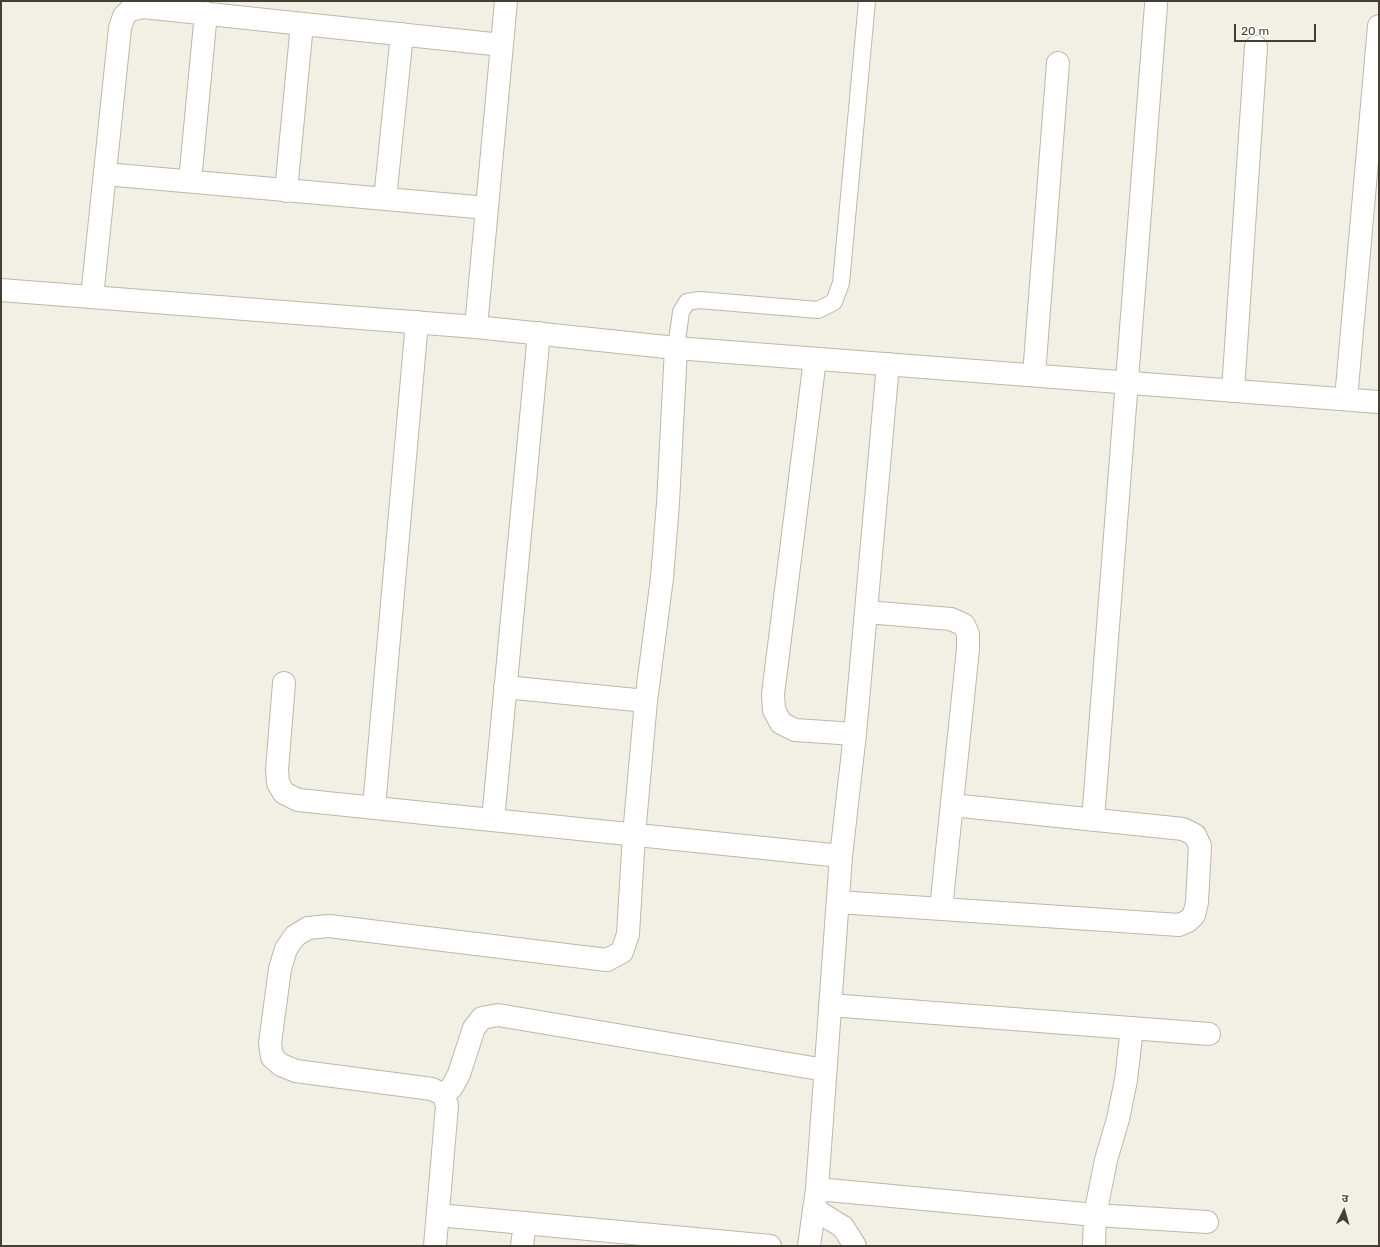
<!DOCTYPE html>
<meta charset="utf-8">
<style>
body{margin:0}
#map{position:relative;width:1380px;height:1247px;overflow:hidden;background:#f2efe4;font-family:Rubik,"Noto Sans Devanagari",sans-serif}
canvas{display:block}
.frame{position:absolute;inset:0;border:2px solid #443f34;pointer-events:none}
.north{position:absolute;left:1324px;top:1191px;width:40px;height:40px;-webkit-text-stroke:3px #fff;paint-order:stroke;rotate:5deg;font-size:11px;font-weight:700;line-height:16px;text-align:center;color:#443f34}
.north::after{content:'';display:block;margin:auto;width:14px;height:18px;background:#443f34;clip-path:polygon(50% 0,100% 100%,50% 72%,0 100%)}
.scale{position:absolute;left:1234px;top:24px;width:82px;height:18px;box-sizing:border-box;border:2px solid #443f34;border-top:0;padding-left:5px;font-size:12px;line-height:14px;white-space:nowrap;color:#443f34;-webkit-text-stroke:3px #fff;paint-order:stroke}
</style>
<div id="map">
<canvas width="1380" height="1247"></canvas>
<div class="frame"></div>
<div class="north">उ</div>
<div class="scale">20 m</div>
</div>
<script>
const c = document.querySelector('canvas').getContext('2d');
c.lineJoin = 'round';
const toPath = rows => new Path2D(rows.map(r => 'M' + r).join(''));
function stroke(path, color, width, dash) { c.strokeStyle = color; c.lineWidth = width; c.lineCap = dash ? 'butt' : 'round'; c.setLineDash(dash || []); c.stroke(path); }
const service = toPath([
 [676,348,681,312,687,302,699,300,818,310,834,302,841,283,867,1]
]);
const minor = toPath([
 [105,174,487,208],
 [190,181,206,13],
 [286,191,302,24],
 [385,199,402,34],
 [92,297,120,28,124,16,130,10,143,7,502,45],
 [476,327,506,1],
 [815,359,773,694,774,710,781,723,795,730,855,734],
 [1034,375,1058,63],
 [1233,391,1256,47],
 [1346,399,1379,26],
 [866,612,951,619,964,625,968,634,968,649,941,909],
 [284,683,277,770,278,783,284,793,298,800,841,856],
 [505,687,646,701],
 [374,807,417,322],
 [493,820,539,333],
 [1093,820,1156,5],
 [838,902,1179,925,1188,921,1194,915,1197,902,1200,846,1195,835,1183,829,952,805],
 [830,1005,1209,1034],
 [444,1095,452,1087,459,1074,474,1028,482,1018,498,1015,825,1070],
 [817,1189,1095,1215,1207,1222],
 [814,1209,843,1227,855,1246],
 [438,1215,770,1246],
 [435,1246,447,1106,444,1095,432,1089,296,1071,281,1065,272,1057,270,1043,280,969,286,949,295,936,308,928,329,926,607,960,622,952,628,934,634,835,646,701,662,578,668,503,676,348],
 [522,1246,525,1223],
 [809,1246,817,1189,841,856,855,734,888,364],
 [1094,1246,1095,1215,1106,1160,1118,1119,1126,1080,1132,1028]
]);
const tertiary = toPath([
 [1,290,476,327,676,348,1379,402]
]);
stroke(service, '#bdb7a7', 18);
stroke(minor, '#bdb7a7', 24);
stroke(tertiary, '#bdb7a7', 24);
stroke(service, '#fff', 16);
stroke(minor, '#fff', 22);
stroke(tertiary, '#fff', 22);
</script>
